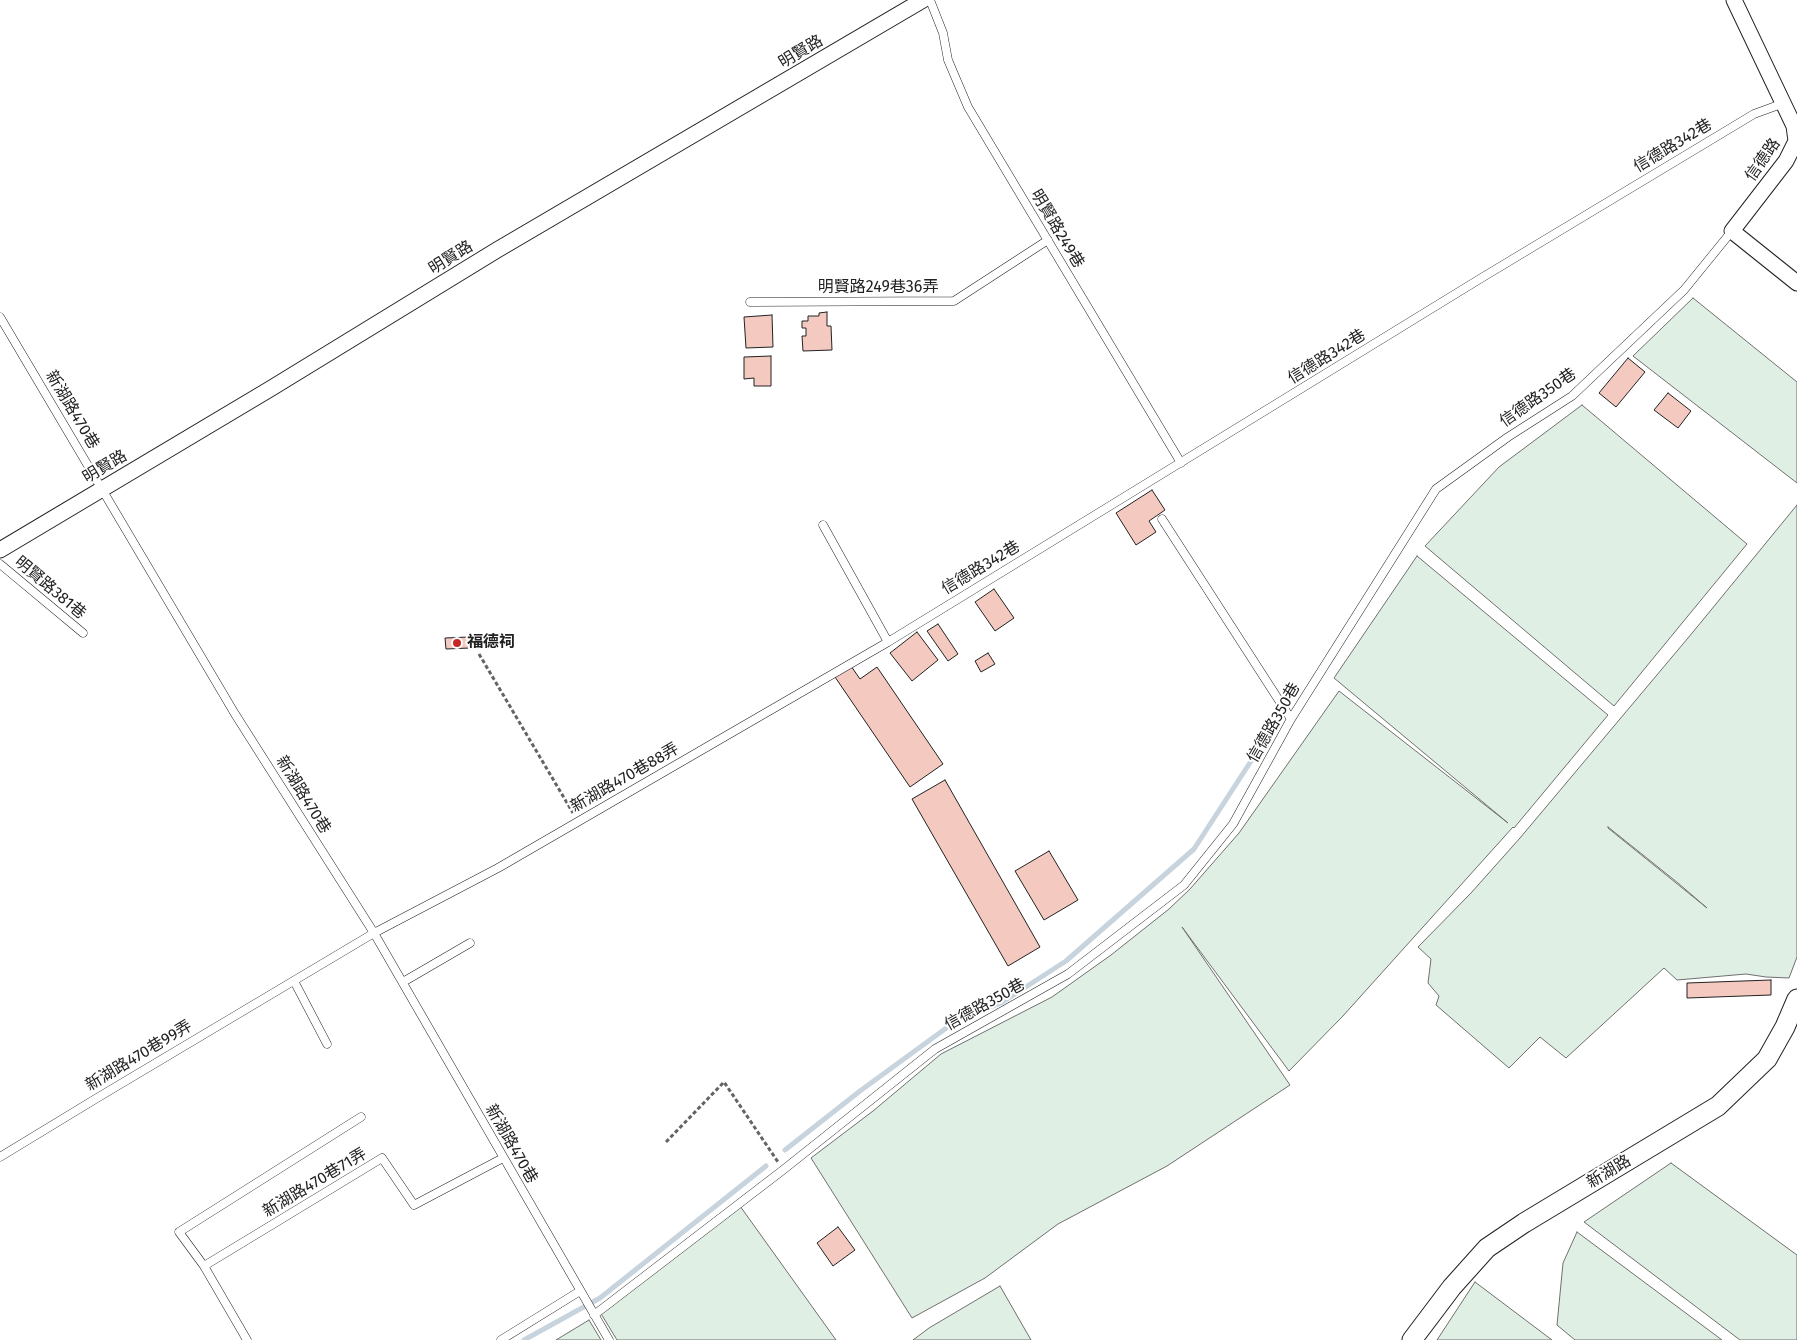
<!DOCTYPE html>
<meta charset="utf-8">
<style>
body{margin:0}
canvas{display:block;background:#fff}
</style>
<canvas width="1797" height="1340"></canvas>
<script>
const c = document.querySelector('canvas').getContext('2d');
c.lineJoin = 'round';
function fillPath(path, color) { c.fillStyle = color; c.fill(path, 'evenodd'); }
const toPath = rows => new Path2D(rows.map(r => 'M' + r).join(''));
function stroke(path, color, width, dash) { c.strokeStyle = color; c.lineWidth = width; c.lineCap = dash ? 'butt' : 'round'; c.setLineDash(dash || []); c.stroke(path); }
function label(font, color, halo, rows, align = 'center') {
  c.font = font + ' "Fira Sans","Noto Sans TC",sans-serif'; c.lineWidth = 4; c.setLineDash([]); c.textBaseline = 'middle'; c.strokeStyle = halo; c.fillStyle = color; for (const [text, x, y, turn = 0] of rows) {
    c.save(); c.translate(x, y); c.rotate((+turn || 0) * Math.PI / 180); c.textAlign = isNaN(turn) ? turn : align; if (halo) c.strokeText(text, 0, 0); c.fillText(text, 0, 0); c.restore();
  }
}
const green = toPath([
 [1693,298,1797,382,1797,483,1633,356,1693,298],
 [1582,405,1747,544,1614,706,1425,546,1499,467,1582,405],
 [1797,505,1797,957,1789,978,1766,977,1746,974,1677,980,1664,968,1566,1058,1540,1037,1509,1068,1436,1005,1439,996,1428,983,1431,959,1418,947,1471,893,1520,838,1693,632,1797,505],
 [1608,827,1678,883,1707,908,1608,828,1608,827],
 [1417,556,1608,715,1514,828,1513,827,1342,1017,1289,1071,1182,927,1290,1085,1167,1166,1058,1224,985,1278,912,1318,811,1158,873,1111,941,1054,1052,997,1111,955,1169,909,1190,889,1239,833,1339,691,1508,823,1334,678,1417,556],
 [1671,1163,1797,1255,1797,1340,1740,1340,1584,1222,1671,1163],
 [740,1206,836,1340,617,1340,600,1312,740,1206],
 [1577,1232,1722,1340,1575,1340,1557,1325,1563,1263,1577,1232],
 [1475,1282,1552,1340,1437,1340,1475,1282],
 [1000,1286,1031,1340,913,1340,929,1328,1000,1286],
 [589,1320,601,1340,556,1340,589,1320]
]);
const stream = toPath([
 [785,1150,860,1091,960,1018,1001,1003,1066,961,1194,849,1277,721],
 [524,1340,600,1298,766,1166]
]);
const building = toPath([
 [827,312,827,326,831,326,832,350,803,351,802,336,806,336,806,328,802,328,802,321,808,321,808,316,819,316,819,313,827,312],
 [772,315,773,347,746,348,744,317,772,315],
 [771,356,771,386,754,386,754,378,744,379,744,357,771,356],
 [1628,358,1645,372,1616,407,1599,393,1628,358],
 [1668,393,1691,411,1678,428,1654,410,1668,393],
 [1152,490,1165,510,1149,521,1156,532,1136,545,1116,513,1152,490],
 [994,589,1014,618,995,631,975,602,994,589],
 [938,624,958,654,948,661,927,631,938,624],
 [917,632,938,660,912,681,890,653,917,632],
 [469,637,470,648,446,649,445,638,469,637],
 [988,653,995,664,981,672,975,661,988,653],
 [851,666,860,679,877,667,943,764,910,787,835,677,851,666],
 [945,780,1040,947,1008,966,912,799,945,780],
 [1049,851,1078,900,1044,920,1015,871,1049,851],
 [1771,980,1771,995,1687,998,1687,983,1771,980],
 [838,1227,855,1250,833,1266,817,1243,838,1227]
]);
const path = toPath([
 [479,654,573,813],
 [666,1142,724,1082,778,1162]
]);
const service = toPath([
 [930,0,943,33,948,60,968,107,1181,463],
 [750,302,954,301,1048,240],
 [0,317,235,714,374,933,609,1340],
 [1162,519,1291,719],
 [823,525,888,642],
 [0,564,83,633],
 [294,981,327,1044],
 [403,982,470,943],
 [0,1157,97,1098,374,933,498,868,888,642,1483,277,1754,114,1784,103],
 [204,1266,382,1158,414,1205,503,1158],
 [594,1315,783,1170,935,1049,1068,974,1184,885,1233,824,1291,719,1436,489,1508,437,1572,396,1684,290,1732,231],
 [247,1340,204,1266,179,1232,361,1117],
 [501,1340,580,1291]
]);
const minor = toPath([
 [1734,0,1794,126,1796,141,1786,161,1732,231,1797,283],
 [0,550,270,389,497,250,923,0]
]);
const tertiary = toPath([
 [1412,1340,1452,1287,1487,1248,1524,1223,1718,1106,1767,1059,1785,1027,1797,999]
]);
const markers = [
 [457,643,5,"#c62828"]
];
const streetNames = [
 ["明賢路",801,52,-31],
 ["信德路342巷",1673,146,-31],
 ["信德路",1763,160,-55],
 ["明賢路249巷",1057,229,59],
 ["明賢路",451,258,-32],
 ["明賢路249巷36弄",878,288],
 ["信德路342巷",1327,357,-32],
 ["信德路350巷",1538,398,-35],
 ["新湖路470巷",72,410,59],
 ["明賢路",105,467,-31],
 ["信德路342巷",981,568,-31],
 ["明賢路381巷",50,588,40],
 ["信德路350巷",1274,723,-60],
 ["新湖路470巷88弄",625,778,-30],
 ["新湖路470巷",303,795,58],
 ["信德路350巷",985,1005,-29],
 ["新湖路470巷99弄",139,1056,-31],
 ["新湖路470巷",511,1144,60],
 ["新湖路",1609,1172,-31],
 ["新湖路470巷71弄",315,1183,-31]
];
const poiNames = [
 ["福德祠",467,643]
];
fillPath(green, '#e0efe3');
stroke(green, '#6f6f6f', 1);
stroke(stream, '#c7d3dd', 5);
fillPath(building, '#f3c9c0');
stroke(building, '#222', 1);
stroke(service, '#222', 9);
stroke(minor, '#222', 17);
stroke(tertiary, '#222', 21);
stroke(path, '#646464', 3, [4, 2.5]);
stroke(service, '#fff', 8);
stroke(minor, '#fff', 15);
stroke(tertiary, '#fff', 19);
for (const [x, y, r, color] of markers) { const dot = new Path2D(); dot.arc(x, y, r, 0, 2 * Math.PI); c.fillStyle = color; c.fill(dot); stroke(dot, '#fff', 2); }
label('16px', '#222', '#fff', streetNames);
label('bold 16px', '#222', '#fff', poiNames, 'left');
</script>
